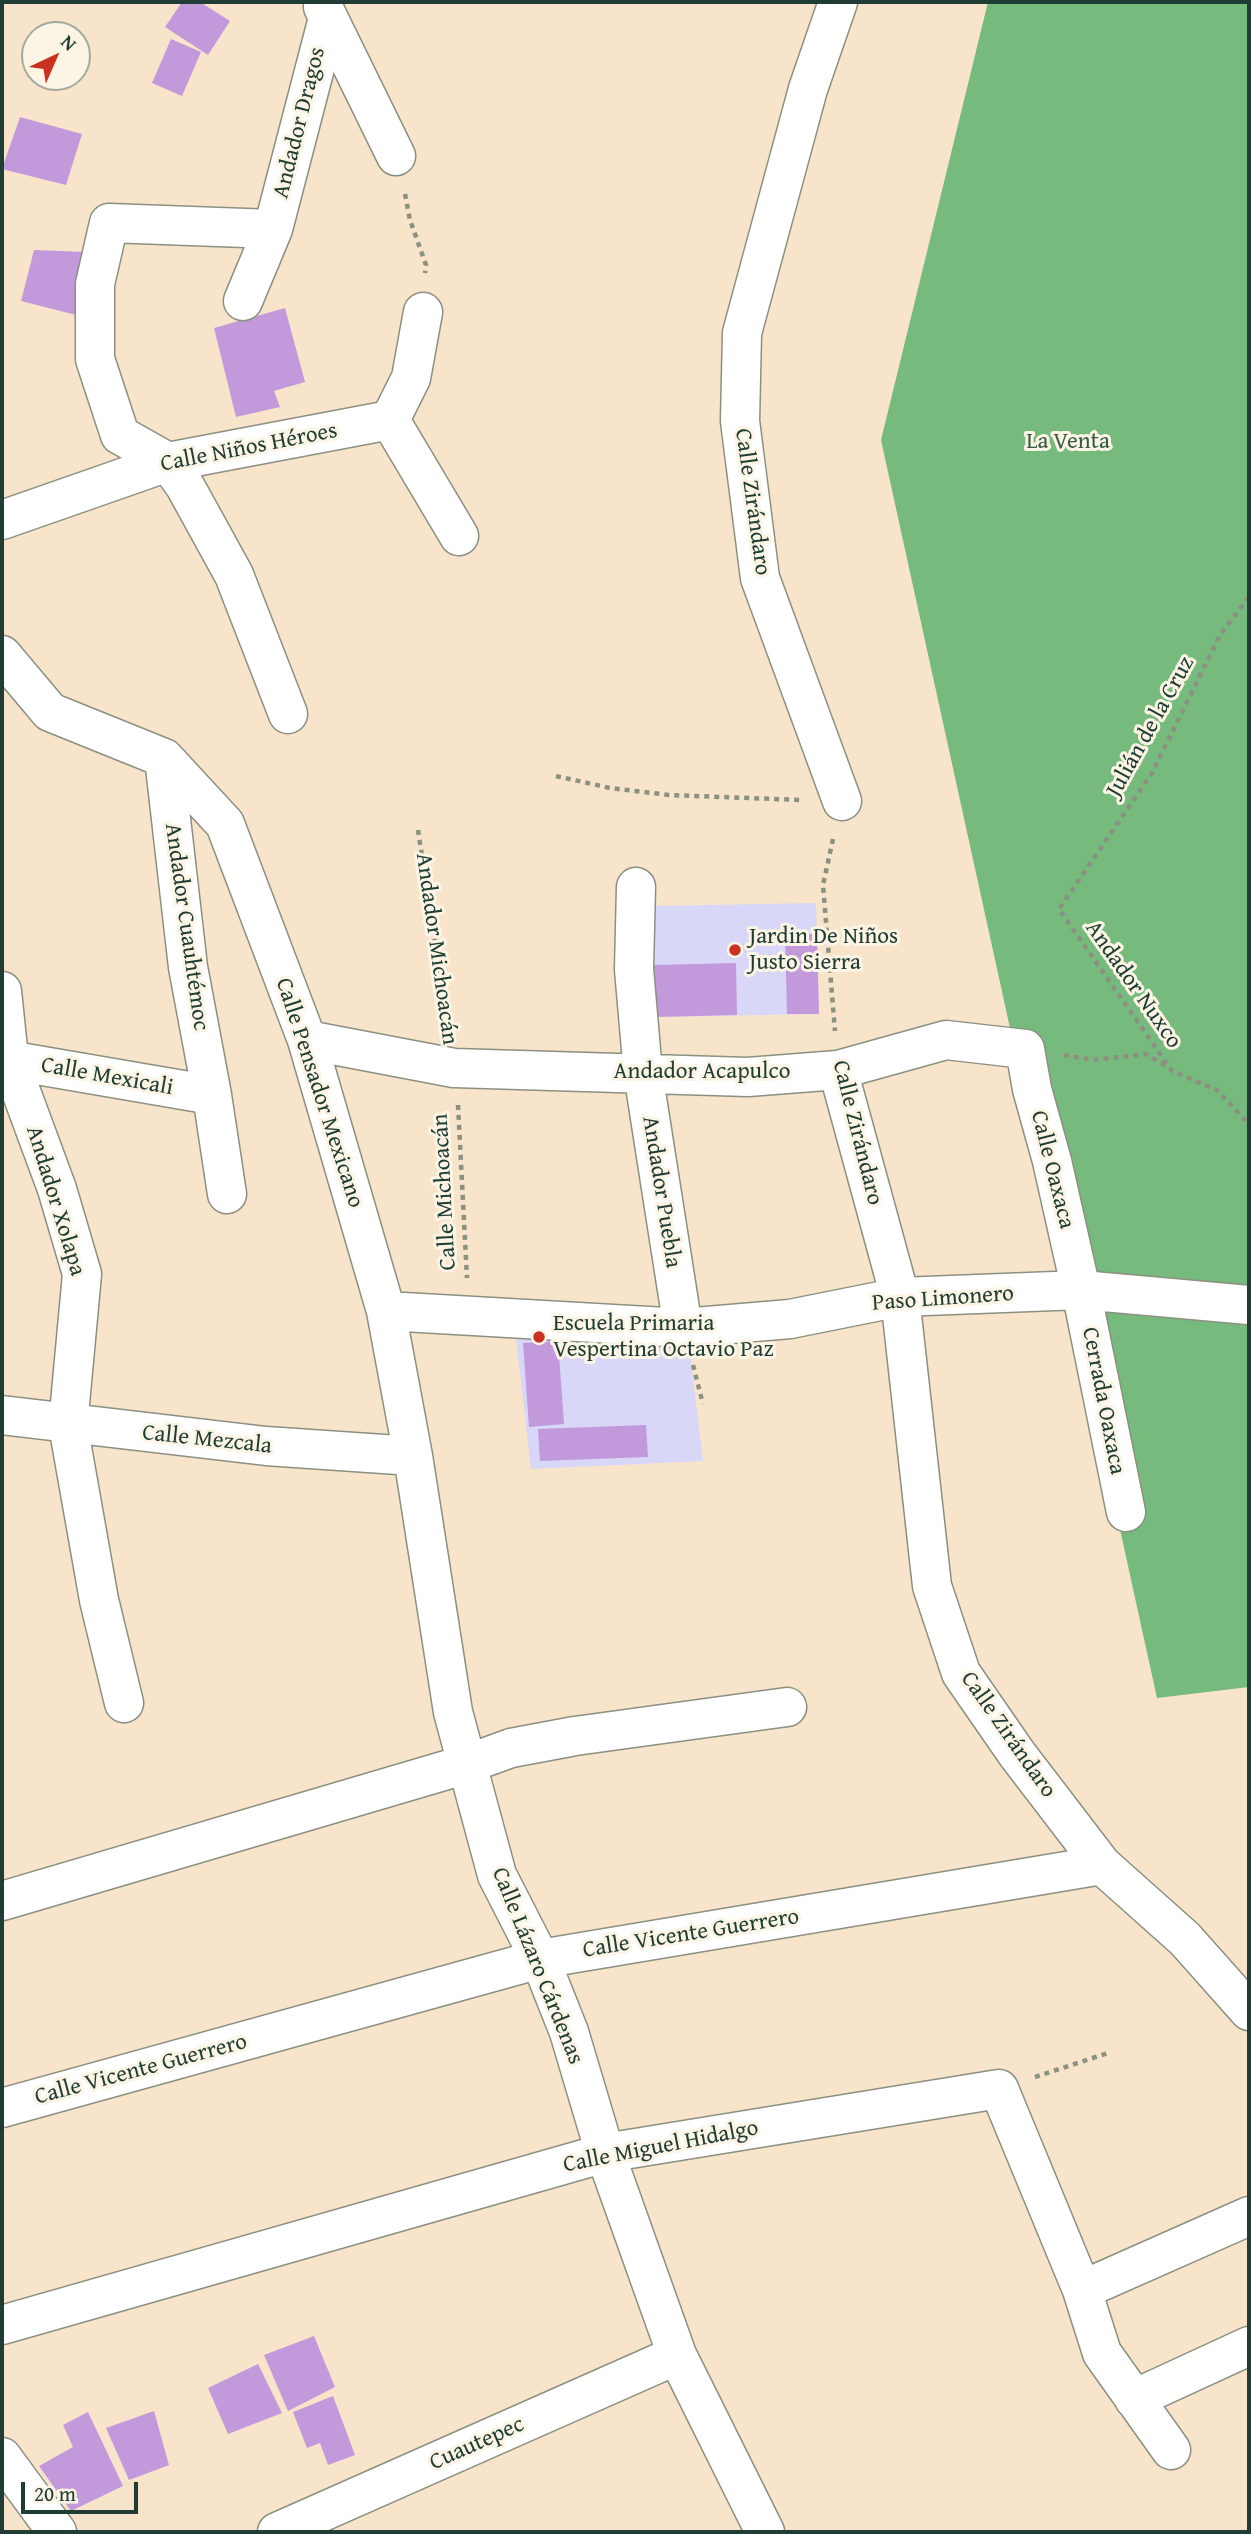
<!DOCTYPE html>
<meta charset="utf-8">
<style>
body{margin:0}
#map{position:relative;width:1251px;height:2534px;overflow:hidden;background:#f7e4cb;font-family:"Gentium Book Plus",serif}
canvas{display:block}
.frame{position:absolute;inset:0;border:4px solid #1f3d34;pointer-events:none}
.north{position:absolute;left:21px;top:21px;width:70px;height:70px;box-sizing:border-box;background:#fcf5e5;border:2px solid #a4ab9e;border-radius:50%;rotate:44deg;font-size:19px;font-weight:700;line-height:28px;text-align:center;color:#1f3d34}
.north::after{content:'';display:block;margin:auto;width:24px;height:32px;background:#c8321e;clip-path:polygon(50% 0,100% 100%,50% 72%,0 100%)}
.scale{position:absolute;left:21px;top:2482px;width:117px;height:32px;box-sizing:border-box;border:4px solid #1f3d34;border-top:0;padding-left:9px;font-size:21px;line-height:24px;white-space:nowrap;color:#1f3d34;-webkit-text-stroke:5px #fcf5e5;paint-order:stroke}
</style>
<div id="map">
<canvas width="1251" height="2534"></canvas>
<div class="frame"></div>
<div class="north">N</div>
<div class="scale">20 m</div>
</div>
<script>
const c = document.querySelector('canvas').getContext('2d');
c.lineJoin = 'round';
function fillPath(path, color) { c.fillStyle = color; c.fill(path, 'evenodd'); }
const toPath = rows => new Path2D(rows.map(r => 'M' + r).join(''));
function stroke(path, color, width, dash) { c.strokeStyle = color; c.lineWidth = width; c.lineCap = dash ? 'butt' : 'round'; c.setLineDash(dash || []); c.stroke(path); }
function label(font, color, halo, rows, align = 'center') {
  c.font = font + ' "Gentium Book Plus",serif'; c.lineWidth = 6; c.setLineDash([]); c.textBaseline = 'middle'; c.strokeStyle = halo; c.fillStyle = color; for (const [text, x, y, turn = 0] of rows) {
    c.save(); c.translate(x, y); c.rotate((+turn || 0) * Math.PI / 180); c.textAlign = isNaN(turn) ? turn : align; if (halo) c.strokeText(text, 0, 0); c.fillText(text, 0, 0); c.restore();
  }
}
const built = toPath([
 [816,903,819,1014,656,1017,652,906],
 [515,1331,688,1336,703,1461,531,1469]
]);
const forest = toPath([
 [988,2,1249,2,1249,1687,1157,1698,881,440]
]);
const building = toPath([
 [182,2,200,2,230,21,208,55,165,27],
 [171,39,201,52,182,96,152,83],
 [20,117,82,134,66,185,2,169],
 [34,250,86,252,76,315,21,301],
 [285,308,305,382,274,391,280,407,236,417,214,328],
 [785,934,817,934,819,1014,787,1014],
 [736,963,737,1015,656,1017,654,965],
 [558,1341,564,1424,529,1427,523,1343],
 [646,1425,648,1457,540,1461,538,1429],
 [314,2336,335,2387,288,2411,264,2355],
 [258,2364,282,2413,228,2434,208,2388],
 [333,2396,355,2455,328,2465,320,2443,307,2448,293,2412],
 [154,2411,169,2465,129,2480,106,2428],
 [88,2412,123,2486,71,2511,39,2466,73,2447,63,2425]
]);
const path = toPath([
 [405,194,410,220,426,265,425,273],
 [1249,597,1220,635,1152,773,1059,909,1172,1071,1217,1090,1249,1124],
 [556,776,610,788,669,795,802,800],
 [418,830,448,1027],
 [833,839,823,885,835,1031],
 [1064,1055,1093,1060,1146,1054,1169,1068],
 [458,1105,467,1278],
 [693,1365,703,1404],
 [1035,2077,1111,2052]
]);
const street = toPath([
 [838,2,808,89,742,333,740,421,760,578,842,801],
 [323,7,396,156],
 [273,229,109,223,95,284,95,359,120,435,168,462,185,486,234,575,288,714],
 [243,301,273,229,328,18],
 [390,420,459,536],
 [2,520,168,462,390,420,411,378,423,312],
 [2,655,50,712,164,758,225,824,307,1040,386,1311,413,1456,453,1712,497,1875,540,1959,569,2032,605,2153,677,2355,765,2532],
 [164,758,188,967,212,1095,227,1194],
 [636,887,634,969,643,1073,683,1328],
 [2,991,9,1059,57,1189,82,1274,68,1425,99,1600,124,1703],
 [307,1040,454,1068,748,1077,838,1070,946,1040,1025,1049,1032,1089,1052,1161,1081,1290,1126,1512],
 [2,1059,212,1095],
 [838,1070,900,1297,932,1586,961,1673,1017,1754,1102,1865,1185,1939,1249,2011],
 [386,1311,683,1328,790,1319,900,1297,1081,1290,1249,1305],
 [2,1415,266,1446,413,1456],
 [2,1901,467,1764,511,1748,575,1736,787,1707],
 [2,2108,540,1959,1102,1865],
 [1082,2290,1249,2216],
 [2,2325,605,2153,999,2089,1082,2290,1102,2353,1171,2450],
 [1134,2399,1249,2346],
 [2,2457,57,2532],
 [277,2532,677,2355]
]);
const markers = [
 [735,950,7,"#c8321e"],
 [539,1337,7,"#c8321e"]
];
const streetNames = [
 ["Andador Dragos",300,123,-76],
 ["Calle Niños Héroes",249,448,-11],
 ["Calle Zirándaro",752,502,82],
 ["Julián de la Cruz",1151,727,-61],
 ["Andador Cuauhtémoc",186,927,82],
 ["Andador Michoacán",436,949,82],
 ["Andador Nuxco",1133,985,55],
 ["Andador Acapulco",702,1072],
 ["Calle Mexicali",107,1077,10],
 ["Calle Pensador Mexicano",319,1093,72],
 ["Calle Zirándaro",857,1133,76],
 ["Calle Oaxaca",1052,1170,76],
 ["Calle Michoacán",445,1192,-93],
 ["Andador Puebla",661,1192,81],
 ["Andador Xolapa",55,1201,73],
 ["Paso Limonero",943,1299,-4],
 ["Cerrada Oaxaca",1103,1401,79],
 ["Calle Mezcala",207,1440,6],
 ["Calle Zirándaro",1008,1735,55],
 ["Calle Vicente Guerrero",691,1934,-9],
 ["Calle Lázaro Cárdenas",537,1966,68],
 ["Calle Vicente Guerrero",141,2070,-15],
 ["Calle Miguel Hidalgo",661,2147,-11],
 ["Cuautepec",477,2444,-24]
];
const parkNames = [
 ["La Venta",1068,442]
];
const poiNames = [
 ["Jardin De Niños",749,937],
 ["Justo Sierra",749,963],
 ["Escuela Primaria",553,1324],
 ["Vespertina Octavio Paz",553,1350]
];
fillPath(built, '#d9d7f7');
fillPath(forest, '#76ba7e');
fillPath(building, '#c299db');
stroke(street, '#8b9080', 41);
stroke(path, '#8b9080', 4.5, [5, 5]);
stroke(street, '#fff', 38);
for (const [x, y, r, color] of markers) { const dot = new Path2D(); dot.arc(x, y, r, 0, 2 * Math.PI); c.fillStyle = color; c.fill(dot); stroke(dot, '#fcf5e5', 2.5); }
label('23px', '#1f3d34', '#fcf5e5', streetNames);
label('23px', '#365c47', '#fcf5e5', parkNames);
label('23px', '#1f3d34', '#fcf5e5', poiNames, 'left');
</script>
